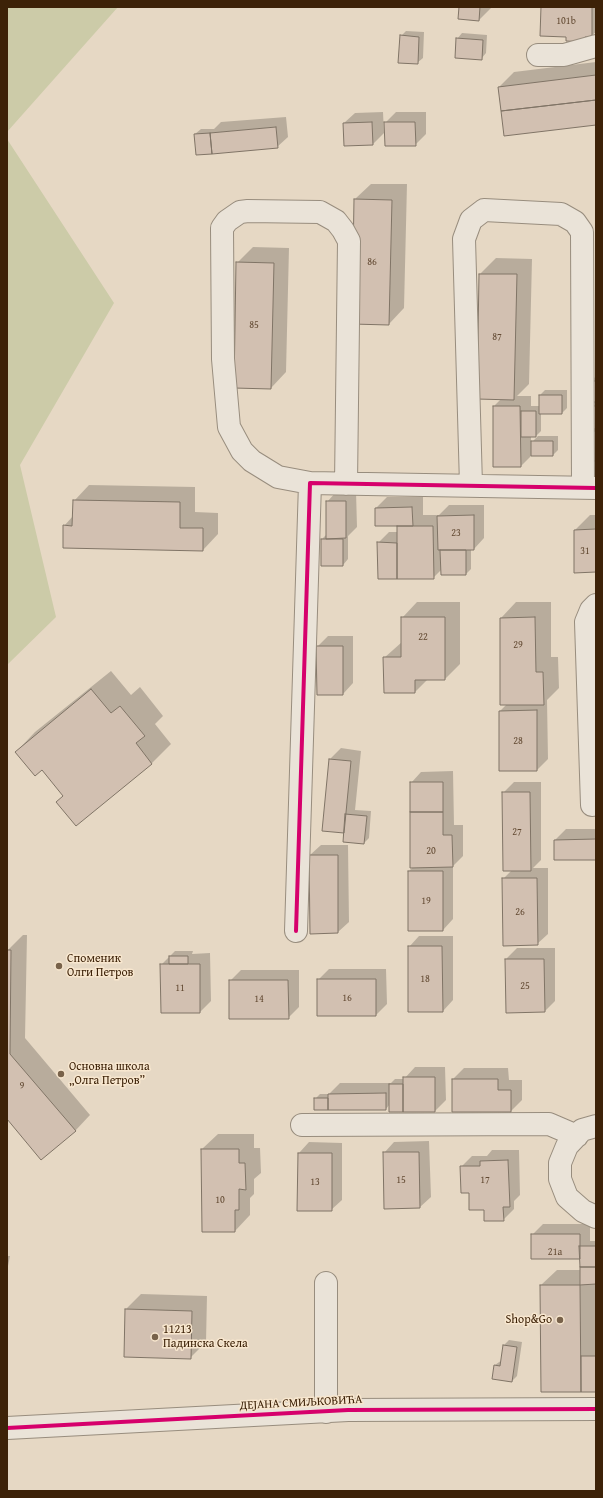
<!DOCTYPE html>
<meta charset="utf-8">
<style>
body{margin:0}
#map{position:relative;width:603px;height:1498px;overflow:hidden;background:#e6d8c4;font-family:"Gentium Book Plus",serif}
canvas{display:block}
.frame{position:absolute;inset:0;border:8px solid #3d2208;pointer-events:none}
</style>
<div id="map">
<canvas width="603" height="1498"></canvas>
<div class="frame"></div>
</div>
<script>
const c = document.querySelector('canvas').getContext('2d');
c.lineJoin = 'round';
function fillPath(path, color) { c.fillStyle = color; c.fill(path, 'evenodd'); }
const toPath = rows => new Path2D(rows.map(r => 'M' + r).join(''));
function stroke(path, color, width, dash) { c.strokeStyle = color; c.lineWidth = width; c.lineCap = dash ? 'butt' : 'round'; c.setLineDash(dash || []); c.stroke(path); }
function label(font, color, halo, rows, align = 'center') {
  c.font = font + ' "Gentium Book Plus",serif'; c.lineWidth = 3; c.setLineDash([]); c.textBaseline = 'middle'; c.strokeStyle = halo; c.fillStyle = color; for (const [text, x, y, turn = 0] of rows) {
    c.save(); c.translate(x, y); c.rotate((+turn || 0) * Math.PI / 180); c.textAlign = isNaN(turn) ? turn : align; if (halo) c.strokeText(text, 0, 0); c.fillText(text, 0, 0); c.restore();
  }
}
const green = toPath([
 [7,7,118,7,7,132],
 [7,139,114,303,20,465,56,617,7,665]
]);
const shadow = toPath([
 [460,7,492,7,479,20],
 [542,7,596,7,596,32,585,41,567,36],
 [406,31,424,32,423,58,417,63,401,36],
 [462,33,487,35,486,53,481,59,457,39],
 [596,62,596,124,499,87,514,72],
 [383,112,384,133,373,144,344,123,355,113],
 [396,112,426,112,426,134,415,145,386,122],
 [286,117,288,137,277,147,195,134,201,129,214,129,221,122],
 [371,184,407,184,404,308,389,324,353,323,355,199],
 [253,247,289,248,286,372,271,388,237,263],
 [496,258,532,259,529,384,517,396,531,396,531,406,540,406,540,395,545,390,567,390,567,408,562,413,541,413,541,431,536,436,531,436,531,443,538,436,558,436,558,450,553,455,532,455,521,466,494,406,501,399,478,398,480,274],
 [596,376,596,460,590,406,595,401,591,381],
 [89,485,195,487,195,512,218,513,218,534,203,550,64,526,73,516,74,501],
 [337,491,356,491,357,527,348,536,348,559,343,565,322,539,327,534,327,502],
 [387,497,423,497,423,515,439,515,449,505,484,505,484,538,474,549,471,549,471,569,466,574,442,569,433,578,378,543,389,532,398,532,398,525,376,508],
 [590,515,596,515,596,571,575,530],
 [417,602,460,602,460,664,445,679,428,679,415,692,384,658,402,642,402,618],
 [516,602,551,602,551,657,558,657,559,688,547,700,548,759,537,770,500,770,500,711,507,704,501,704,501,618],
 [328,636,353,636,353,683,343,694,317,647],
 [111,671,131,695,140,687,163,716,155,724,171,744,152,763,76,825,57,802,64,795,42,769,16,752,35,732],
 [341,748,361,751,355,810,371,811,369,838,364,843,345,832,330,759],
 [453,771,454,825,463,825,463,856,453,866,453,919,443,930,409,871,413,867,411,783,421,772],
 [514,782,541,782,541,860,533,868,548,868,548,934,537,944,503,879,512,870,503,793],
 [566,829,596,829,596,859,555,840],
 [321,845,348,845,349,922,338,932,310,855],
 [23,935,27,935,25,1038,90,1115,75,1131,7,1117,7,951],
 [419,936,453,936,453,1000,443,1011,409,947],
 [517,948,555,948,555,1001,545,1011,506,959],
 [175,951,193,951,192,954,210,953,211,1001,200,1012,161,965],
 [329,969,386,969,387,1004,376,1015,318,980],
 [241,970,299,970,299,1007,288,1018,230,981],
 [415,1067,445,1067,446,1100,435,1111,390,1111,390,1104,386,1109,315,1099,320,1094,329,1094,340,1083,391,1083,395,1079,404,1079],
 [464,1068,508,1068,509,1080,522,1080,522,1100,511,1111,453,1111,453,1079],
 [218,1134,254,1134,254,1148,260,1148,261,1173,254,1179,254,1194,250,1198,250,1215,235,1231,202,1149],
 [429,1141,431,1197,420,1207,384,1153,394,1142],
 [309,1142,342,1143,342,1200,331,1210,298,1210,299,1153],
 [492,1150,519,1150,520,1195,514,1201,514,1209,503,1220,485,1209,470,1192,461,1167,472,1156,487,1156],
 [543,1224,590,1224,590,1241,596,1241,596,1391,542,1391,541,1285,557,1270,581,1270,581,1258,532,1235],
 [7,1256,10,1256,7,1271],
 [141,1294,207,1296,206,1342,190,1358,126,1309],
 [509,1340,522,1342,517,1376,512,1381,495,1365,502,1360,504,1345]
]);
const building = toPath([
 [459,7,480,7,479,21,458,19,459,7],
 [541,7,592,7,592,37,585,37,585,42,566,41,566,37,540,36,541,7],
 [400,35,419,37,418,64,398,63,400,35],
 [456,38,483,40,482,60,455,58,456,38],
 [596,75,596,100,501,111,498,87,596,75],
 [596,100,596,125,504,136,501,111,596,100],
 [372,122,373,145,344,146,343,123,372,122],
 [384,122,415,122,416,146,385,146,384,122],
 [276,127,278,148,212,154,210,133,276,127],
 [210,133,212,154,196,155,194,134,210,133],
 [354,199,392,200,389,325,352,324,354,199],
 [236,262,274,263,271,389,234,388,236,262],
 [479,274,517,274,514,400,477,399,479,274],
 [590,381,596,381,596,402,590,402,590,381],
 [539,395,562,395,562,414,539,414,539,395],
 [493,406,520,406,521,467,493,467,493,406],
 [589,406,596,406,596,429,589,429,589,406],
 [521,411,536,411,536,437,521,437,521,411],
 [586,431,596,431,596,461,587,461,586,431],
 [531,441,553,441,553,456,531,456,531,441],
 [73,500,180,502,180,528,203,528,203,551,63,548,63,525,72,526,73,500],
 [326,501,346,501,346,538,326,539,326,501],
 [412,507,413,526,375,526,375,508,412,507],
 [474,515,474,550,438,550,437,516,474,515],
 [397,526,433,526,434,579,397,579,397,526],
 [596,529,596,572,574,573,574,530,596,529],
 [321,539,343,539,343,566,321,566,321,539],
 [377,542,397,543,397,579,378,579,377,542],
 [440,550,466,550,466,575,441,575,440,550],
 [401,617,445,617,445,680,415,680,415,693,384,693,383,657,401,657,401,617],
 [535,617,536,672,543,672,544,705,500,705,500,618,535,617],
 [316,646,343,646,343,695,317,695,316,646],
 [91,689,111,713,120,706,145,736,136,743,152,764,76,826,56,802,63,796,42,770,35,776,15,752,91,689],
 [537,710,537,771,499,771,499,711,537,710],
 [329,759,351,761,344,833,322,831,329,759],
 [410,782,443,782,443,812,410,812,410,782],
 [502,792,530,792,531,871,503,871,502,792],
 [410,812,443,812,443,835,452,835,453,867,410,868,410,812],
 [345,814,367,816,364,844,343,842,345,814],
 [596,839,596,860,554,860,554,840,596,839],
 [309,855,338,855,338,933,310,934,309,855],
 [408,871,443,871,443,931,408,931,408,871],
 [502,878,537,878,538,945,503,946,502,878],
 [408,946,442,946,443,1012,408,1012,408,946],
 [7,950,11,950,10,1054,76,1131,41,1160,7,1119,7,950],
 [169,956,188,956,188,964,169,964,169,956],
 [505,959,544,959,545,1012,506,1013,505,959],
 [160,964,200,964,200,1013,161,1013,160,964],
 [317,979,376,979,376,1016,317,1016,317,979],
 [229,980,288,980,289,1019,229,1019,229,980],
 [403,1077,435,1077,435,1112,403,1112,403,1077],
 [452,1079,498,1079,498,1090,511,1090,511,1112,452,1112,452,1079],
 [389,1084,403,1084,403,1112,389,1112,389,1084],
 [386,1093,386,1110,328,1110,328,1094,386,1093],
 [314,1098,328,1098,328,1110,314,1110,314,1098],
 [201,1149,239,1149,239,1163,245,1163,246,1190,239,1189,239,1210,235,1210,235,1232,202,1232,201,1149],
 [383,1152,419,1152,420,1208,384,1209,383,1152],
 [298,1153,332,1153,332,1211,297,1211,298,1153],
 [508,1160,510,1207,503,1207,504,1221,484,1221,484,1210,469,1210,469,1193,461,1193,460,1166,480,1166,480,1161,508,1160],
 [531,1234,580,1234,580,1259,531,1259,531,1234],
 [579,1246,596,1246,596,1267,580,1267,579,1246],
 [580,1267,596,1267,596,1284,580,1285,580,1267],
 [540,1285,580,1285,581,1392,541,1392,540,1285],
 [125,1309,192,1311,191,1359,124,1357,125,1309],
 [503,1345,517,1347,512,1382,492,1379,494,1365,500,1366,503,1345],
 [581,1356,596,1356,596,1392,581,1392,581,1356]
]);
const minor = toPath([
 [538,55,564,55,596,46],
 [346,484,349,241,343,230,336,221,320,212,248,211,240,212,227,221,222,228,223,359,229,427,242,451,252,461,278,477,310,483,596,488],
 [471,485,464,239,471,220,484,210,561,214,575,222,582,232,583,487],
 [592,805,586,622,591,610,596,605],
 [296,931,310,483],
 [302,1125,549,1124,577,1136],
 [596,1126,582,1130,567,1146,560,1163,560,1179,567,1197,583,1211,596,1217],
 [326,1283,326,1412],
 [7,1428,348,1410,596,1409]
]);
const cycleway = toPath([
 [296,931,310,483,596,488],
 [7,1428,348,1410,596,1409]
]);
const markers = [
 [59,966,4,"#78624a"],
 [61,1074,4,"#78624a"],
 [560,1320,4,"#78624a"],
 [155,1337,4,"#78624a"]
];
const numberNames = [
 ["101b",566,21],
 ["86",372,262],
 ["85",254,325],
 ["87",497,337],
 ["23",456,533],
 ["31",585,551],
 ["22",423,637],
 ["29",518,645],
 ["28",518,741],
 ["27",517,832],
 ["20",431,851],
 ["19",426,901],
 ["26",520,912],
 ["18",425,979],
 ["25",525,986],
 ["11",180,988],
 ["16",347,998],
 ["14",259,999],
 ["9",22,1086],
 ["15",401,1180],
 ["17",485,1180],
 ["13",315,1182],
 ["10",220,1200],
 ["21a",555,1252]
];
const poiNames = [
 ["Споменик",67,959],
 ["Олги Петров",67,973],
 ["Основна школа",69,1067],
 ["„Олга Петров”",69,1081],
 ["Shop&Go",552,1320,"right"],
 ["11213",163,1330],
 ["Падинска Скела",163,1344]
];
const streetNames = [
 ["ДЕЈАНА СМИЉКОВИЋА",301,1403,-3]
];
fillPath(green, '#cccba8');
fillPath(shadow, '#0003');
fillPath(building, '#d2c0b1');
stroke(building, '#807466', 1);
stroke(minor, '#988d7e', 24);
stroke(minor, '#eae3d8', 22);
stroke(cycleway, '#d6006c', 4);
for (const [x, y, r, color] of markers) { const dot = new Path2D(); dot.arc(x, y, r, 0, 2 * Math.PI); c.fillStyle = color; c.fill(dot); stroke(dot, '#f8e7cf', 1.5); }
label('10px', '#634a33', null, numberNames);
label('12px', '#3d2208', '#f8e7cf', poiNames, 'left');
label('12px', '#3d2208', '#f8e7cf', streetNames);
</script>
